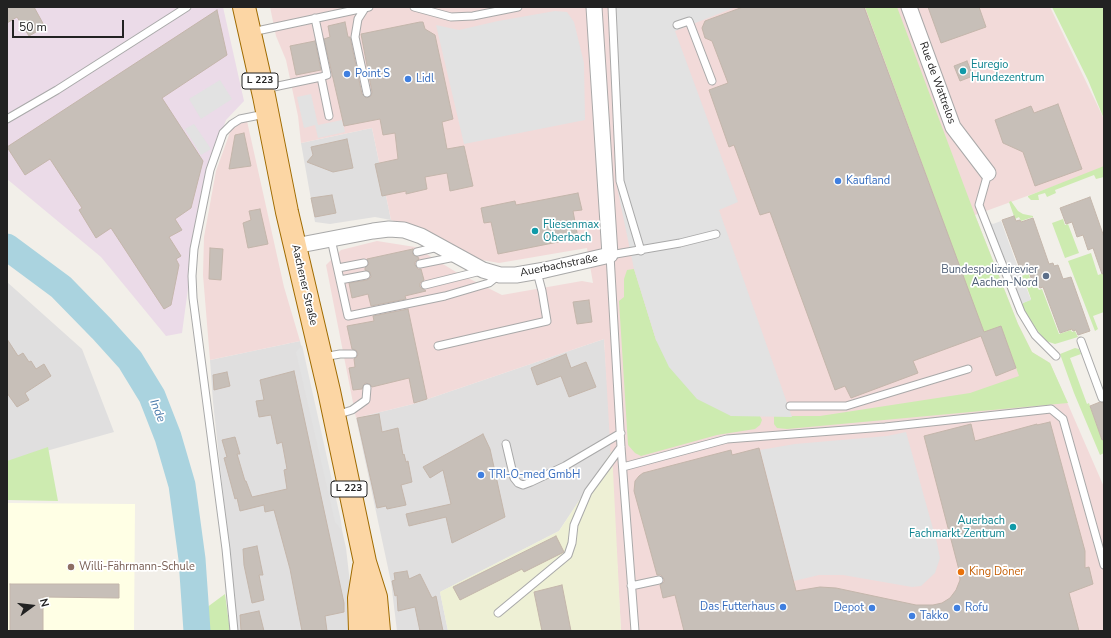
<!DOCTYPE html>
<meta charset="utf-8">
<style>
body{margin:0}
#map{position:relative;width:1111px;height:638px;overflow:hidden;background:#f2efe9;font-family:"Nunito Sans",sans-serif}
canvas{display:block}
.frame{position:absolute;inset:0;border:8px solid #222;pointer-events:none}
.north{position:absolute;left:12px;top:586px;width:40px;height:40px;-webkit-text-stroke:3px #fff;paint-order:stroke;rotate:75deg;font-size:11px;font-weight:700;line-height:16px;text-align:center;color:#222}
.north::after{content:'';display:block;margin:auto;width:14px;height:18px;background:#222;clip-path:polygon(50% 0,100% 100%,50% 72%,0 100%)}
.scale{position:absolute;left:12px;top:20px;width:112px;height:18px;box-sizing:border-box;border:2px solid #222;border-top:0;padding-left:5px;font-size:12px;line-height:14px;white-space:nowrap;color:#222;-webkit-text-stroke:3px #fff;paint-order:stroke}
</style>
<div id="map">
<canvas width="1111" height="638"></canvas>
<div class="frame"></div>
<div class="north">N</div>
<div class="scale">50 m</div>
</div>
<script>
const c = document.querySelector('canvas').getContext('2d');
c.lineJoin = 'round';
function fillPath(path, color) { c.fillStyle = color; c.fill(path, 'evenodd'); }
const toPath = rows => new Path2D(rows.map(r => 'M' + r).join(''));
function stroke(path, color, width, dash) { c.strokeStyle = color; c.lineWidth = width; c.lineCap = dash ? 'butt' : 'round'; c.setLineDash(dash || []); c.stroke(path); }
function label(font, color, halo, rows, align = 'center') {
  c.font = font + ' "Nunito Sans",sans-serif'; c.lineWidth = 3.5; c.setLineDash([]); c.textBaseline = 'middle'; c.strokeStyle = halo; c.fillStyle = color; for (const [text, x, y, turn = 0] of rows) {
    c.save(); c.translate(x, y); c.rotate((+turn || 0) * Math.PI / 180); c.textAlign = isNaN(turn) ? turn : align; if (halo) c.strokeText(text, 0, 0); c.fillText(text, 0, 0); c.restore();
  }
}
const residential = toPath([
 [372,128,391,220,375,217,330,224,315,222,301,143],
 [7,282,82,349,114,432,7,462],
 [604,339,612,451,559,531,440,592,448,631,397,631,391,582,356,418,413,404],
 [300,341,346,548,351,592,350,631,238,631,213,402,210,360]
]);
const commercial = toPath([
 [270,7,1050,7,1104,119,1104,168,975,215,1018,324,1032,352,1050,363,1104,487,1104,631,621,631,604,339,413,404,356,418,326,265,341,250,377,241,415,247,456,272,502,295,582,281,593,283,587,248,499,263,482,260,461,250,425,230,391,220,372,128,301,143,298,116,286,60,276,36],
 [247,121,284,287,300,341,210,360,203,275,204,237,216,171,233,124]
]);
const industrial = toPath([
 [7,7,223,7,244,101,226,120,208,170,198,215,182,333,166,336,101,257,7,179]
]);
const education = toPath([
 [7,503,135,504,134,631,7,631]
]);
const farmland = toPath([
 [612,451,621,631,448,631,440,592,559,531]
]);
const grass = toPath([
 [865,7,897,7,975,215,1018,324,1032,352,1050,363,1068,403,787,429,777,428,774,424,774,416,820,416,970,393,1019,376,1001,326,984,333],
 [1052,7,1104,7,1104,119,1088,80],
 [1104,166,1104,177,1096,179,1094,175,1055,190,1056,193,1047,197,1045,193,1038,195,1039,200,1031,200,1028,197,1028,196],
 [1011,201,1018,211,1023,214,1033,216,1033,217,1021,221,1019,217,1015,219,1009,202],
 [1063,219,1065,225,1068,224,1079,253,1065,258,1052,223],
 [1091,253,1098,275,1104,273,1104,312,1093,316,1098,329,1095,331,1068,261],
 [634,269,656,340,731,416,760,416,762,420,760,425,755,429,717,435,641,456,635,453,628,445,619,301,624,297,624,279,627,270],
 [1032,271,1033,273,1029,275,1033,288,1037,287,1039,290,1042,289,1059,334,1071,330,1072,332,1075,331,1078,337,1055,344,1046,341,1037,330,1021,306,1023,303,1031,299,1024,279,1023,279,1022,276],
 [1075,348,1079,349,1081,354,1070,358,1087,404,1089,403,1102,440,1104,439,1104,453,1100,455,1074,393,1060,354],
 [48,447,58,501,7,500,7,461],
 [225,594,230,631,209,631,206,608]
]);
const parking = toPath([
 [609,7,736,7,675,31,738,202,719,210,792,417,731,416,697,399,669,367,656,340,634,269,617,187],
 [555,11,567,12,574,22,584,63,585,120,464,144,436,25,459,30,498,21],
 [220,80,232,99,201,119,189,99],
 [311,94,318,125,342,120,345,132,318,138,315,125,304,128,297,97],
 [194,124,211,149,201,155,185,129],
 [1001,221,1022,279,1023,279,1031,300,1023,303,1021,305,989,222,993,224],
 [302,345,341,521,342,531,335,522,296,352],
 [906,432,937,543,940,558,935,573,921,586,912,587,843,575,819,575,794,581,760,450,795,444,887,436]
]);
const river = toPath([
 [7,247,61,287,102,329,130,360,152,396,168,437,182,485,192,559,197,631]
]);
const building = toPath([
 [7,7,34,7,45,27,29,36,17,17,7,23,7,7],
 [743,7,864,7,984,332,1001,326,1016,368,996,376,981,336,913,361,918,373,851,398,845,386,835,390,770,212,760,215,734,145,729,147,709,90,728,83,712,41,705,38,702,28,705,21,743,7],
 [928,7,979,7,986,27,941,43,928,7],
 [217,10,227,55,162,98,203,161,191,208,175,219,182,230,169,237,181,256,176,259,179,265,171,305,164,309,111,228,96,238,79,210,82,208,50,159,25,175,7,147,217,10],
 [345,22,348,37,350,37,362,94,366,98,371,96,372,92,361,34,420,22,423,22,425,29,435,35,453,119,442,122,447,149,464,146,473,186,450,191,447,173,425,177,427,189,406,194,406,191,382,196,375,164,398,159,395,133,383,135,380,119,344,126,324,39,330,37,328,26,345,22],
 [315,41,321,70,296,75,290,46,315,41],
 [967,61,973,76,960,81,954,66,967,61],
 [1058,104,1082,169,1035,186,1023,152,1003,143,995,120,1031,106,1034,113,1058,104],
 [244,133,251,166,229,169,235,135,244,133],
 [347,139,353,168,333,172,307,162,313,155,311,147,347,139],
 [578,193,582,210,573,211,578,238,498,254,491,222,484,223,481,208,515,201,516,205,578,193],
 [332,195,336,213,315,217,311,198,332,195],
 [1090,197,1104,237,1104,273,1102,274,1093,248,1088,250,1083,235,1077,237,1072,222,1066,224,1060,208,1090,197],
 [260,209,268,244,248,248,243,223,251,220,249,211,260,209],
 [1014,216,1016,221,1020,220,1021,222,1033,218,1049,264,1053,263,1054,266,1058,265,1063,279,1071,277,1090,331,1078,335,1076,330,1073,331,1072,329,1060,333,1043,287,1040,288,1038,285,1034,286,1029,272,1022,274,1002,220,1014,216],
 [210,248,223,249,221,280,209,279,210,248],
 [413,249,413,255,418,257,419,259,415,262,415,265,418,269,421,269,424,280,420,283,420,287,426,291,405,296,406,299,371,306,368,294,352,298,349,283,367,280,371,277,370,272,365,270,365,268,369,264,367,259,413,249],
 [589,300,592,322,577,324,573,302,589,300],
 [408,309,427,399,414,403,409,378,372,387,370,384,365,383,363,386,362,389,353,390,349,368,355,367,354,359,357,357,358,354,356,350,352,349,347,326,374,321,373,316,408,309],
 [7,339,18,356,23,353,29,362,31,361,36,369,44,364,51,376,25,393,29,400,17,407,7,393,7,339],
 [566,354,571,368,586,362,596,387,569,397,561,376,537,385,531,368,566,354],
 [294,371,344,603,344,612,325,616,327,631,302,631,290,569,274,510,265,512,264,505,240,511,237,498,235,499,224,458,227,457,222,440,235,437,240,454,237,454,245,481,246,481,252,497,287,489,284,470,287,469,282,442,277,444,271,415,259,417,256,401,264,400,260,380,294,371],
 [227,372,230,386,214,390,213,375,227,372],
 [1100,402,1104,403,1104,439,1102,440,1090,406,1100,402],
 [379,414,382,432,398,428,403,455,404,454,406,462,408,461,412,482,401,485,406,505,387,509,386,506,377,508,357,418,379,414],
 [1050,422,1085,551,1085,568,1089,567,1093,584,1069,593,1079,631,684,631,675,595,663,598,660,585,664,582,664,579,661,575,657,575,634,491,635,481,639,476,643,473,731,450,732,455,759,448,796,591,820,587,836,588,916,605,933,605,942,603,950,598,956,590,960,580,959,570,924,436,971,424,975,441,1037,424,1037,425,1050,422],
 [483,434,490,449,505,517,452,543,446,517,409,526,406,514,451,504,443,470,430,478,423,467,483,434],
 [556,536,564,552,524,572,522,569,460,600,453,587,556,536],
 [257,546,263,575,259,575,264,600,252,603,244,565,243,549,257,546],
 [407,571,409,579,420,574,432,598,436,596,443,631,420,631,415,607,398,611,397,595,395,596,392,581,395,580,394,573,407,571],
 [10,584,119,584,119,598,43,597,43,631,10,631,10,584],
 [562,585,571,631,542,631,534,592,562,585],
 [259,611,264,631,241,631,240,615,259,611]
]);
const lane = toPath([
 [414,7,451,17,473,16,518,7],
 [612,7,620,181,641,251],
 [365,8,358,19,355,37,367,93],
 [315,18,327,75,321,77],
 [677,25,689,21,712,81],
 [252,32,369,7],
 [264,89,321,77,329,116],
 [7,119,57,90,187,7],
 [988,173,979,205,1021,312,1035,335,1056,356],
 [331,239,348,316,445,296,489,283,499,275],
 [417,252,438,247],
 [420,264,455,257],
 [338,268,364,263],
 [340,280,366,275],
 [425,285,481,271],
 [1081,341,1102,398],
 [438,346,547,321,542,291,537,272],
 [323,357,340,354,353,354],
 [790,406,846,406,968,369],
 [336,415,352,410,366,400,367,388],
 [506,444,514,478,518,483,523,485,531,482,565,466,621,433],
 [623,467,727,439,885,427,1051,409,1063,419,1104,565],
 [631,586,659,580],
 [498,613,568,555,572,543,574,525,588,492,621,447],
 [234,631,226,549,193,298,192,276,194,249,210,170,223,133,232,124,240,119,265,114],
 [635,631,621,447,610,255,680,243,716,234]
]);
const street = toPath([
 [909,7,953,127,988,173],
 [295,246,373,231,389,229,404,230,421,236,483,270,500,275,516,275,545,270,610,255,594,7]
]);
const primary = toPath([
 [244,7,264,96,287,212,329,391,365,562,376,597,379,631],
 [360,631,359,598,364,567]
]);
const markers = [
 [963,71,4,"#0f9aa8"],
 [347,74,4,"#3f7fe0"],
 [408,79,4,"#3f7fe0"],
 [838,181,4,"#3f7fe0"],
 [535,231,4,"#0f9aa8"],
 [1046,276,4,"#5c6f8a"],
 [481,475,4,"#3f7fe0"],
 [1013,527,4,"#0f9aa8"],
 [71,567,4,"#8d6e63"],
 [961,572,4,"#e8710a"],
 [783,607,4,"#3f7fe0"],
 [872,608,4,"#3f7fe0"],
 [957,608,4,"#3f7fe0"],
 [912,616,4,"#3f7fe0"]
];
const shields = [
 [260,81,36],
 [349,489,36]
];
const shieldNames = [
 ["L 223",260,81],
 ["L 223",349,489]
];
const cultureNames = [
 ["Euregio",971,65],
 ["Hundezentrum",971,78],
 ["Fliesenmax",543,225],
 ["Oberbach",543,238],
 ["Auerbach",1005,521,"right"],
 ["Fachmarkt Zentrum",1005,534,"right"]
];
const shopNames = [
 ["Point S",355,74],
 ["Lidl",416,79],
 ["Kaufland",846,181],
 ["TRI-O-med GmbH",489,475],
 ["Das Futterhaus",775,607,"right"],
 ["Depot",864,608,"right"],
 ["Rofu",965,608],
 ["Takko",920,616]
];
const streetNames = [
 ["Rue de Wattrelos",937,83,70],
 ["Auerbachstraße",559,266,-11],
 ["Aachener Straße",304,285,77]
];
const serviceNames = [
 ["Bundespolizeirevier",1038,270],
 ["Aachen-Nord",1038,283]
];
const educationNames = [
 ["Willi-Fährmann-Schule",79,567]
];
const foodNames = [
 ["King Döner",969,572]
];
const waterNames = [
 ["Inde",157,411,68]
];
fillPath(residential, '#e0dfdf');
fillPath(commercial, '#f2dad9');
fillPath(industrial, '#ebdbe8');
fillPath(education, '#ffffe5');
fillPath(farmland, '#eef0d5');
fillPath(grass, '#cdebb0');
fillPath(parking, '#e2e2e2');
stroke(river, '#aad3df', 27);
fillPath(building, '#c7bfb8');
stroke(building, '#c4b6ab', 1);
stroke(lane, '#a9a9a9', 9);
stroke(street, '#a9a9a9', 17);
stroke(primary, '#a06b00', 24);
stroke(lane, '#fff', 7);
stroke(street, '#fff', 15);
stroke(primary, '#fcd6a4', 22);
for (const [x, y, r, color] of markers) { const dot = new Path2D(); dot.arc(x, y, r, 0, 2 * Math.PI); c.fillStyle = color; c.fill(dot); stroke(dot, '#fff', 1.5); }
for (const [x, y, w] of shields) { const box = new Path2D(); box.roundRect(x - w / 2, y - 8, w, 16, 3); c.fillStyle = '#fff'; c.fill(box); stroke(box, '#222', 1); }
label('bold 10px', '#222', null, shieldNames);
label('11px', '#0d838f', '#fff', cultureNames, 'left');
label('11px', '#366cbe', '#fff', shopNames, 'left');
label('11px', '#222', '#fff', streetNames);
label('11px', '#4e5e75', '#fff', serviceNames, 'right');
label('11px', '#785e54', '#fff', educationNames, 'left');
label('11px', '#c56008', '#fff', foodNames, 'left');
label('italic 12px', '#4a7aab', '#fff', waterNames);
</script>
